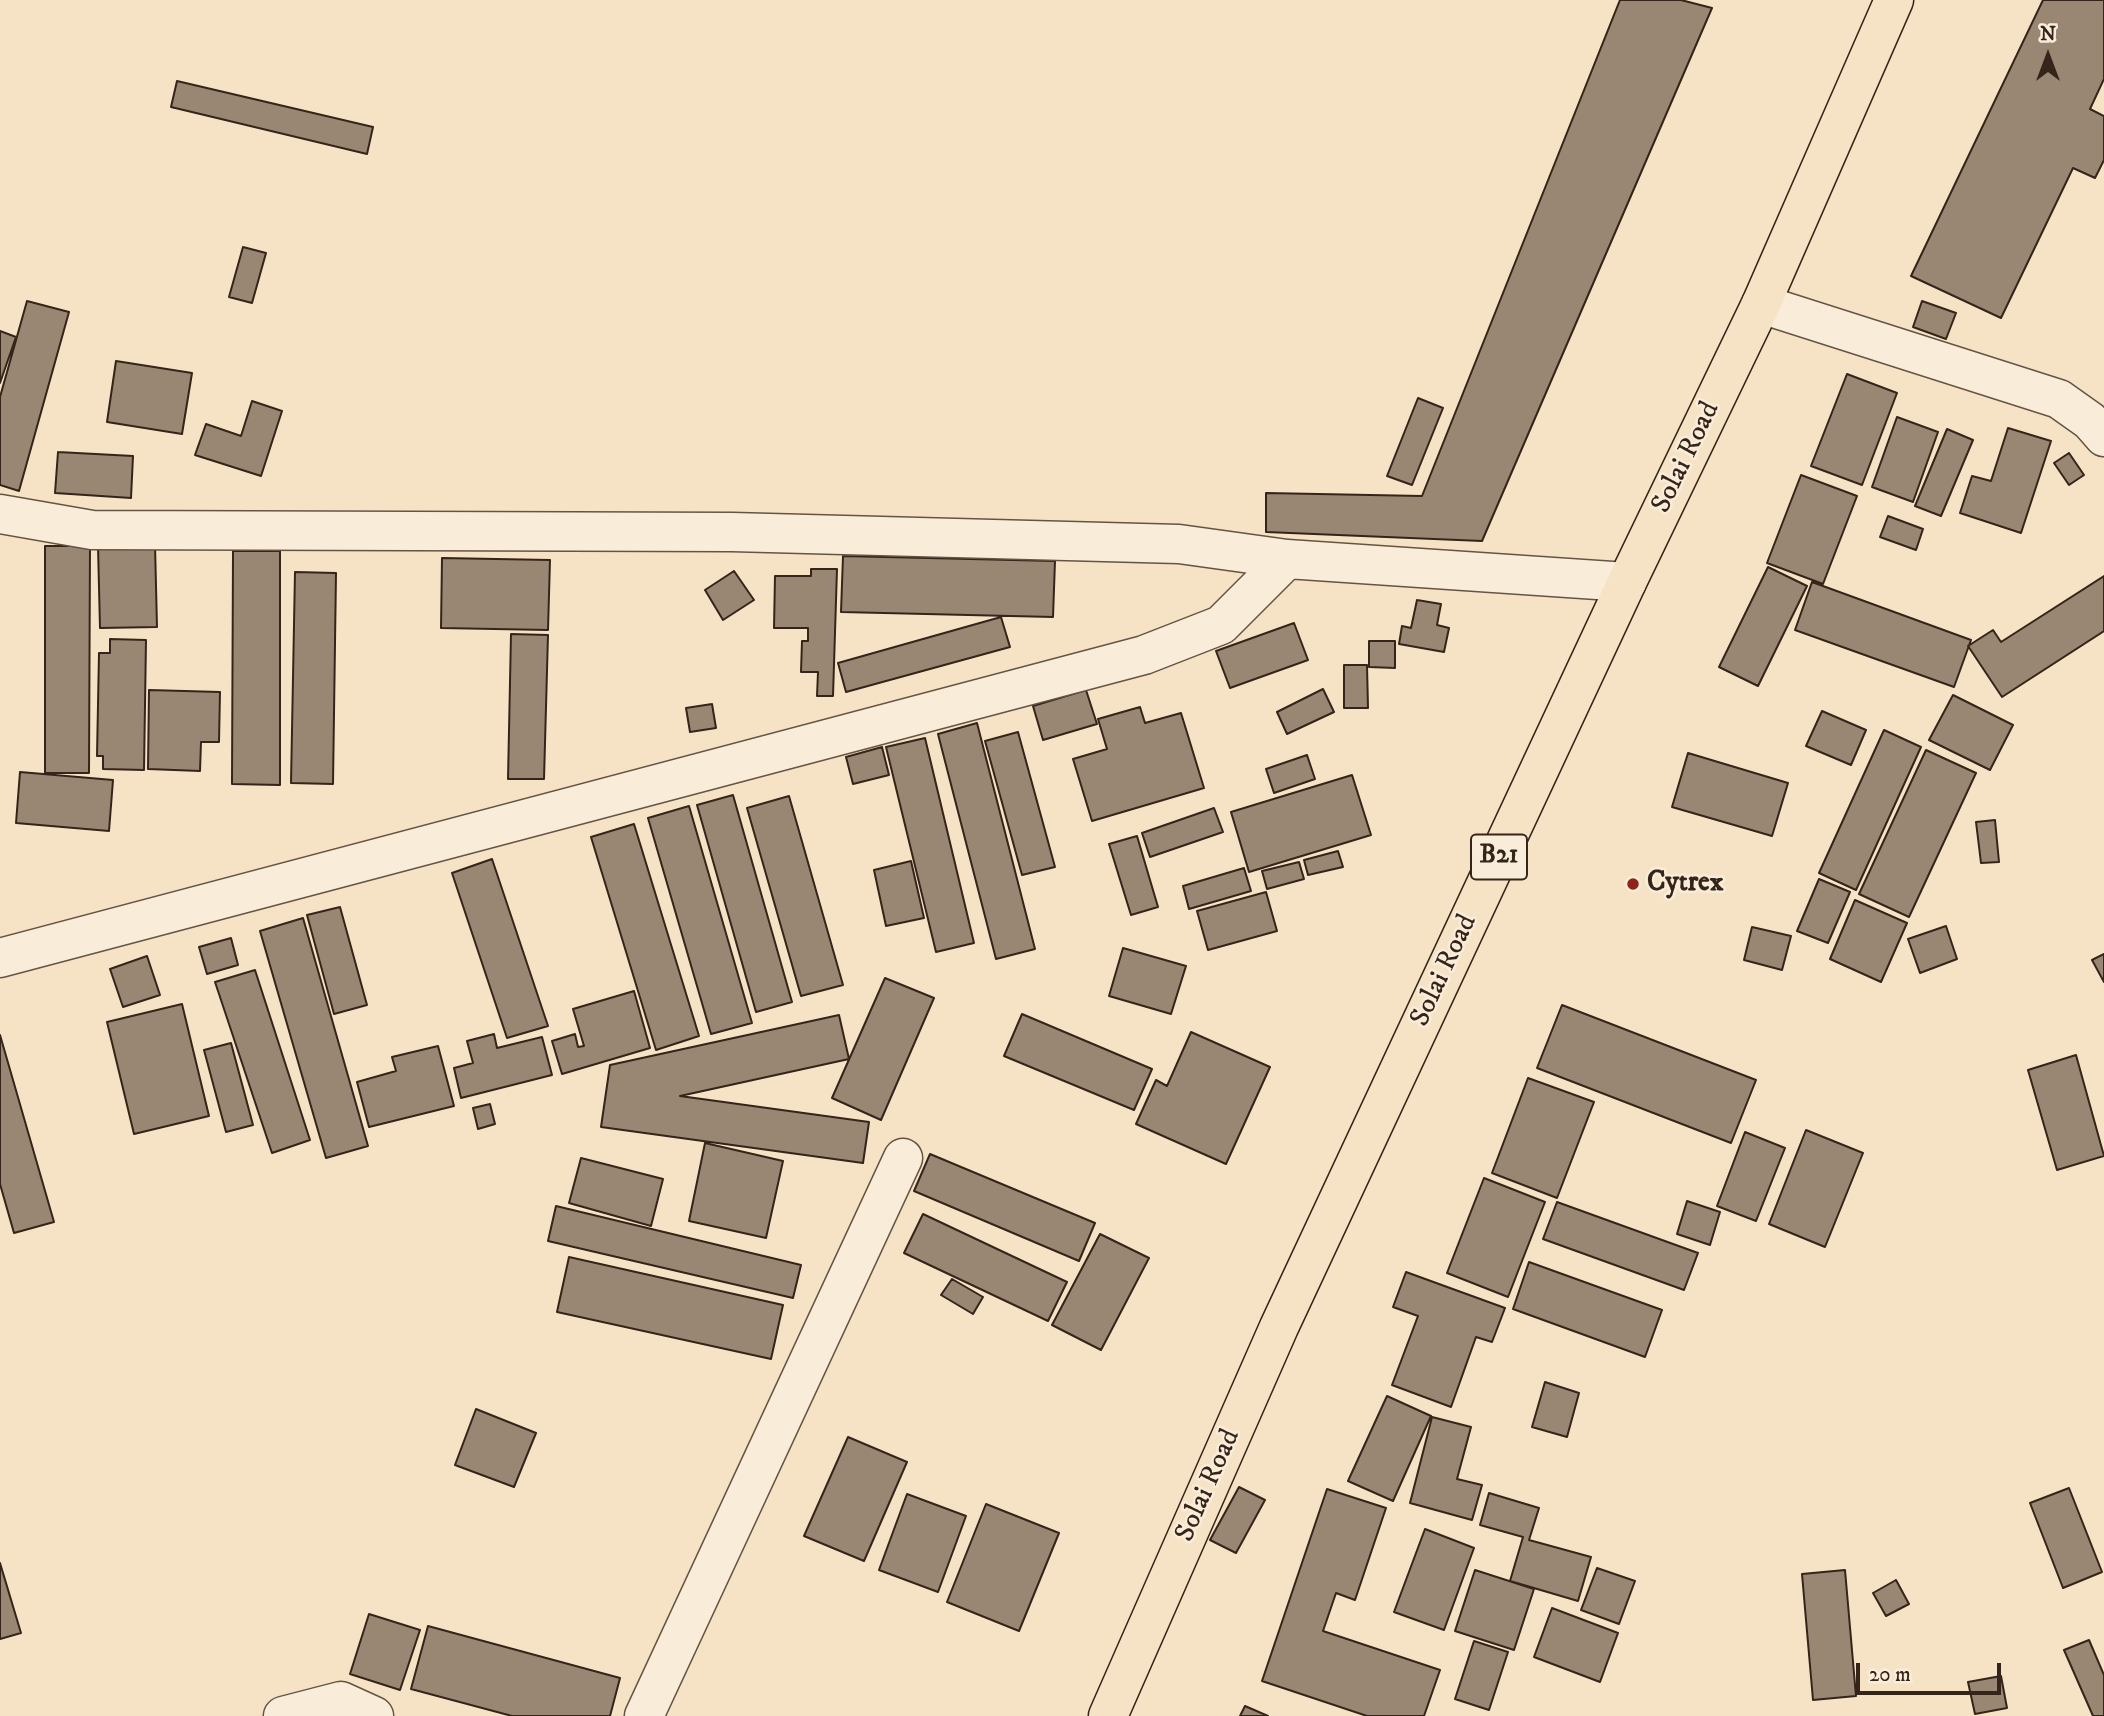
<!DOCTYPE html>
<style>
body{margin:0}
#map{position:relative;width:2104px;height:1716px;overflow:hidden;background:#f6e3c6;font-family:"IM FELL DW Pica",serif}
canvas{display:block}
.north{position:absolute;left:2013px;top:21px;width:70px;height:70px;-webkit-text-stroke:5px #f9edda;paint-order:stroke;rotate:0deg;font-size:19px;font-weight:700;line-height:28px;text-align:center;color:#352419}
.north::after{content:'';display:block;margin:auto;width:24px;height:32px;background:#352419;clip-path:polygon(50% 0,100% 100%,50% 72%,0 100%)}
.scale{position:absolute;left:1856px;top:1663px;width:145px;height:32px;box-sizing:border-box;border:4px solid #352419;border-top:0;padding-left:9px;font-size:21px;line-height:24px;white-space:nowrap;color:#352419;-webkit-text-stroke:5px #f9edda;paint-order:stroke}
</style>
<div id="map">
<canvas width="2104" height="1716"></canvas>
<div class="north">N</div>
<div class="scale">20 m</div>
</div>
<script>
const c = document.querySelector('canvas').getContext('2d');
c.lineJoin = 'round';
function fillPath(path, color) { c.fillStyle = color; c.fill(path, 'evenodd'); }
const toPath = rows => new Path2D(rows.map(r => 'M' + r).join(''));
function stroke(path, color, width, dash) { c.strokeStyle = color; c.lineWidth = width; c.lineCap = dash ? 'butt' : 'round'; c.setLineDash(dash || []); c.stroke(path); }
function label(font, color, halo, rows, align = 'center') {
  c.font = font + ' "IM FELL DW Pica",serif'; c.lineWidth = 5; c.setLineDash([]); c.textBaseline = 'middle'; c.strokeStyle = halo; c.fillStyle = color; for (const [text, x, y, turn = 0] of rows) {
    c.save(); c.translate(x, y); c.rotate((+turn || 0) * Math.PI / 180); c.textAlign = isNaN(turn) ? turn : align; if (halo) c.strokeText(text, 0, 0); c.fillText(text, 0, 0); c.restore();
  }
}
const building = toPath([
 [1620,0,1681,0,1712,8,1482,541,1266,532,1266,493,1422,496,1620,0],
 [2043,0,2104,0,2104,79,2090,109,2104,116,2104,160,2095,178,2073,168,2001,318,1911,276,2043,0],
 [177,81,373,127,367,154,171,107,177,81],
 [243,247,266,253,252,303,229,297,243,247],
 [27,301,69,312,19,491,0,485,0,397,27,301],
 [1922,301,1956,313,1946,339,1913,327,1922,301],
 [0,331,16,337,0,383,0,331],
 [116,361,192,373,182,434,107,422,116,361],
 [1847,374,1897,393,1862,485,1811,466,1847,374],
 [1418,398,1443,408,1412,485,1387,476,1418,398],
 [252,401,282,411,261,476,195,455,206,424,241,436,252,401],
 [1897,417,1938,432,1913,502,1872,487,1897,417],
 [2008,428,2051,441,2021,533,1960,513,1972,476,1991,481,2008,428],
 [1947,429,1973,440,1941,516,1915,506,1947,429],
 [58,452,133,456,131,498,55,493,58,452],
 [2069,453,2084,475,2069,485,2054,463,2069,453],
 [1801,475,1857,496,1823,584,1767,563,1801,475],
 [1888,516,1923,529,1916,550,1880,537,1888,516],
 [155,544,157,627,100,628,98,546,155,544],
 [45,546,90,546,89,773,45,773,45,546],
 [233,551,280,551,280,785,232,784,233,551],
 [843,556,1055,561,1053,617,841,612,843,556],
 [442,558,550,560,548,630,441,628,442,558],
 [1768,567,1807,586,1758,686,1719,667,1768,567],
 [811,569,837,569,833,696,817,696,818,672,801,672,802,641,808,641,808,628,774,628,775,576,811,576,811,569],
 [734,571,754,600,723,620,705,590,734,571],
 [295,572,336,573,333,784,291,783,295,572],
 [2104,576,2104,631,2002,697,1968,646,1993,630,2001,642,2104,576],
 [1812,582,1971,640,1954,687,1795,630,1812,582],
 [1417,600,1441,604,1437,625,1449,628,1444,652,1399,644,1402,626,1411,628,1417,600],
 [1001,617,1010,647,846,692,838,663,1001,617],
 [1294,623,1308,660,1230,688,1216,651,1294,623],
 [511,634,548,635,544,779,508,779,511,634],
 [110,639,146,640,144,770,103,769,103,756,97,756,99,653,110,653,110,639],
 [1369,641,1395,641,1395,668,1369,667,1369,641],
 [1344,665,1367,665,1368,708,1344,708,1344,665],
 [1323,689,1334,712,1287,734,1277,712,1323,689],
 [149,690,220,692,219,742,201,742,200,771,148,769,149,690],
 [1086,690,1097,724,1043,740,1033,706,1086,690],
 [1953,695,2013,725,1990,770,1929,740,1953,695],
 [712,704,716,728,690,732,686,708,712,704],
 [1140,707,1145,723,1181,713,1204,788,1092,821,1073,759,1107,749,1098,719,1140,707],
 [1822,711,1866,730,1851,765,1806,746,1822,711],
 [977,723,1035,949,996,959,938,734,977,723],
 [1884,730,1921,747,1856,890,1819,873,1884,730],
 [1018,732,1055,867,1022,875,985,741,1018,732],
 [925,738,974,943,936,952,886,747,925,738],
 [882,747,889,775,853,784,846,757,882,747],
 [1926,750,1976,773,1909,917,1859,894,1926,750],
 [1688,753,1788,783,1772,836,1672,807,1688,753],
 [1307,755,1315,779,1274,793,1266,769,1307,755],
 [20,772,113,780,109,831,16,823,20,772],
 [1352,775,1371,835,1249,872,1231,812,1352,775],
 [733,795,792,1002,756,1012,697,805,733,795],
 [789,796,843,985,801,996,747,808,789,796],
 [689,806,752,1023,711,1034,648,818,689,806],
 [1214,808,1223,832,1150,857,1142,833,1214,808],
 [1995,820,1999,862,1981,863,1976,822,1995,820],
 [634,824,699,1036,656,1050,591,837,634,824],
 [1137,836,1158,907,1131,915,1109,844,1137,836],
 [1338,851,1343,867,1308,875,1304,860,1338,851],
 [492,859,548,1026,507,1038,452,873,492,859],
 [911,861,924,918,886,926,874,870,911,861],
 [1299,862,1304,879,1267,889,1262,871,1299,862],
 [1244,868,1251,891,1189,909,1183,886,1244,868],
 [1819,879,1850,892,1828,943,1797,931,1819,879],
 [1266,892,1277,931,1208,950,1197,911,1266,892],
 [1855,900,1907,923,1881,982,1830,959,1855,900],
 [340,907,367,1005,334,1014,307,915,340,907],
 [303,918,368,1146,326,1158,260,931,303,918],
 [1946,926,1957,959,1920,973,1908,939,1946,926],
 [1752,927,1791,936,1782,970,1744,960,1752,927],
 [231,938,238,965,207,974,199,947,231,938],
 [1123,948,1186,966,1171,1014,1109,996,1123,948],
 [2104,954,2104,982,2092,960,2104,954],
 [147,956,160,995,123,1007,110,969,147,956],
 [255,970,310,1140,272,1153,215,982,255,970],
 [885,978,934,998,881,1120,832,1098,885,978],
 [634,991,650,1048,562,1074,552,1041,575,1034,578,1047,584,1046,573,1009,634,991],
 [182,1004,209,1116,134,1134,107,1022,182,1004],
 [1562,1005,1756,1080,1731,1143,1537,1068,1562,1005],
 [1022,1014,1152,1069,1134,1110,1004,1056,1022,1014],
 [839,1015,849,1059,680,1096,869,1122,863,1163,601,1127,610,1065,839,1015],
 [1191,1032,1270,1067,1226,1164,1136,1124,1156,1080,1167,1086,1191,1032],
 [494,1034,497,1048,542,1037,552,1075,461,1098,454,1068,473,1063,467,1041,494,1034],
 [0,1035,54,1222,14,1233,0,1184,0,1035],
 [231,1043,253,1125,226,1132,204,1050,231,1043],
 [438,1046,454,1106,369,1127,357,1082,396,1071,392,1057,438,1046],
 [2076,1055,2104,1156,2057,1170,2028,1070,2076,1055],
 [1528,1078,1594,1102,1557,1198,1492,1173,1528,1078],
 [490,1104,495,1124,478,1129,473,1108,490,1104],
 [1806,1130,1863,1153,1825,1247,1769,1224,1806,1130],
 [1745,1132,1785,1148,1756,1221,1717,1206,1745,1132],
 [705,1143,783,1161,766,1238,689,1221,705,1143],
 [930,1154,1095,1223,1079,1261,914,1191,930,1154],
 [581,1158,663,1179,651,1226,569,1203,581,1158],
 [1484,1178,1545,1202,1508,1297,1447,1273,1484,1178],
 [1687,1201,1720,1212,1710,1245,1677,1234,1687,1201],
 [1557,1202,1698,1253,1684,1290,1543,1239,1557,1202],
 [556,1206,801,1265,793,1298,548,1241,556,1206],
 [923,1214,1067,1282,1048,1321,904,1253,923,1214],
 [1100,1234,1149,1258,1101,1350,1052,1325,1100,1234],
 [569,1257,783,1305,771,1359,557,1312,569,1257],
 [1529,1262,1662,1310,1645,1357,1513,1309,1529,1262],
 [1406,1272,1505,1308,1492,1342,1476,1337,1451,1407,1392,1385,1418,1316,1393,1307,1406,1272],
 [952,1279,983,1297,973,1314,941,1295,952,1279],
 [1545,1382,1579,1393,1567,1437,1532,1427,1545,1382],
 [1387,1396,1431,1416,1393,1501,1348,1481,1387,1396],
 [476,1409,536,1433,514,1487,455,1465,476,1409],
 [1432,1417,1471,1427,1457,1479,1482,1485,1472,1520,1410,1503,1432,1417],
 [848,1437,907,1462,864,1561,804,1536,848,1437],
 [1239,1487,1265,1500,1236,1553,1210,1540,1239,1487],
 [2069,1488,2102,1572,2063,1588,2030,1503,2069,1488],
 [1327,1489,1386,1508,1355,1600,1336,1593,1323,1631,1440,1670,1424,1716,1367,1716,1262,1681,1327,1489],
 [1489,1493,1539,1508,1529,1540,1591,1557,1578,1601,1510,1581,1523,1537,1480,1525,1489,1493],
 [907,1494,966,1516,938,1592,879,1570,907,1494],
 [986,1504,1059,1533,1019,1631,947,1602,986,1504],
 [1425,1529,1474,1548,1444,1630,1394,1612,1425,1529],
 [0,1563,21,1633,0,1639,0,1563],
 [1597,1568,1635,1581,1619,1624,1581,1610,1597,1568],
 [1475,1570,1534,1589,1514,1650,1455,1631,1475,1570],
 [1845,1570,1856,1696,1813,1700,1802,1574,1845,1570],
 [1896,1580,1909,1604,1886,1616,1873,1593,1896,1580],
 [1552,1608,1618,1633,1600,1682,1534,1657,1552,1608],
 [369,1614,420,1630,400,1690,350,1674,369,1614],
 [428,1626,620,1678,610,1716,512,1716,411,1689,428,1626],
 [2089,1640,2104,1675,2104,1716,2093,1716,2064,1650,2089,1640],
 [1474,1641,1508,1652,1489,1710,1455,1699,1474,1641],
 [2001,1676,2007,1708,1975,1714,1968,1682,2001,1676],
 [1245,1706,1268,1716,1240,1716,1245,1706]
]);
const street = toPath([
 [1761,304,2059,399,2090,421,2104,437],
 [0,514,92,530,732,532,1179,544,1287,559,1627,582],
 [0,958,1144,655,1221,625,1287,559],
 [283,1716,341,1701,374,1716],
 [644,1716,903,1158]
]);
const highway = toPath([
 [1108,1716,1279,1327,1627,582,1761,304,1894,0]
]);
const markers = [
 [1633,884,7,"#8f2418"]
];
const shields = [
 [1499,857,56]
];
const shieldNames = [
 ["B21",1499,857]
];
const streetNames = [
 ["Solai Road",1687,458,-64],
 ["Solai Road",1445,971,-65],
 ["Solai Road",1209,1486,-66]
];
const poiNames = [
 ["Cytrex",1647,884]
];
fillPath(building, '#998773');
stroke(building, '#352419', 2);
stroke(street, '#655444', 41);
stroke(highway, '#352419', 41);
stroke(street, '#f9edda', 38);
stroke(highway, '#f6e3c6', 38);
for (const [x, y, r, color] of markers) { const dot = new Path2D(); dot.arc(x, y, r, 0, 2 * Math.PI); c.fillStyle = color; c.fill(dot); stroke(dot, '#f9edda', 2.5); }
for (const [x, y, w] of shields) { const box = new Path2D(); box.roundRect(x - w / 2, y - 22.5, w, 45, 5); c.fillStyle = '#f9edda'; c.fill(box); stroke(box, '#352419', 2); }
label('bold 26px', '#352419', null, shieldNames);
label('28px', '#352419', '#f9edda', streetNames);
label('bold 28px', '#352419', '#f9edda', poiNames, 'left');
</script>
